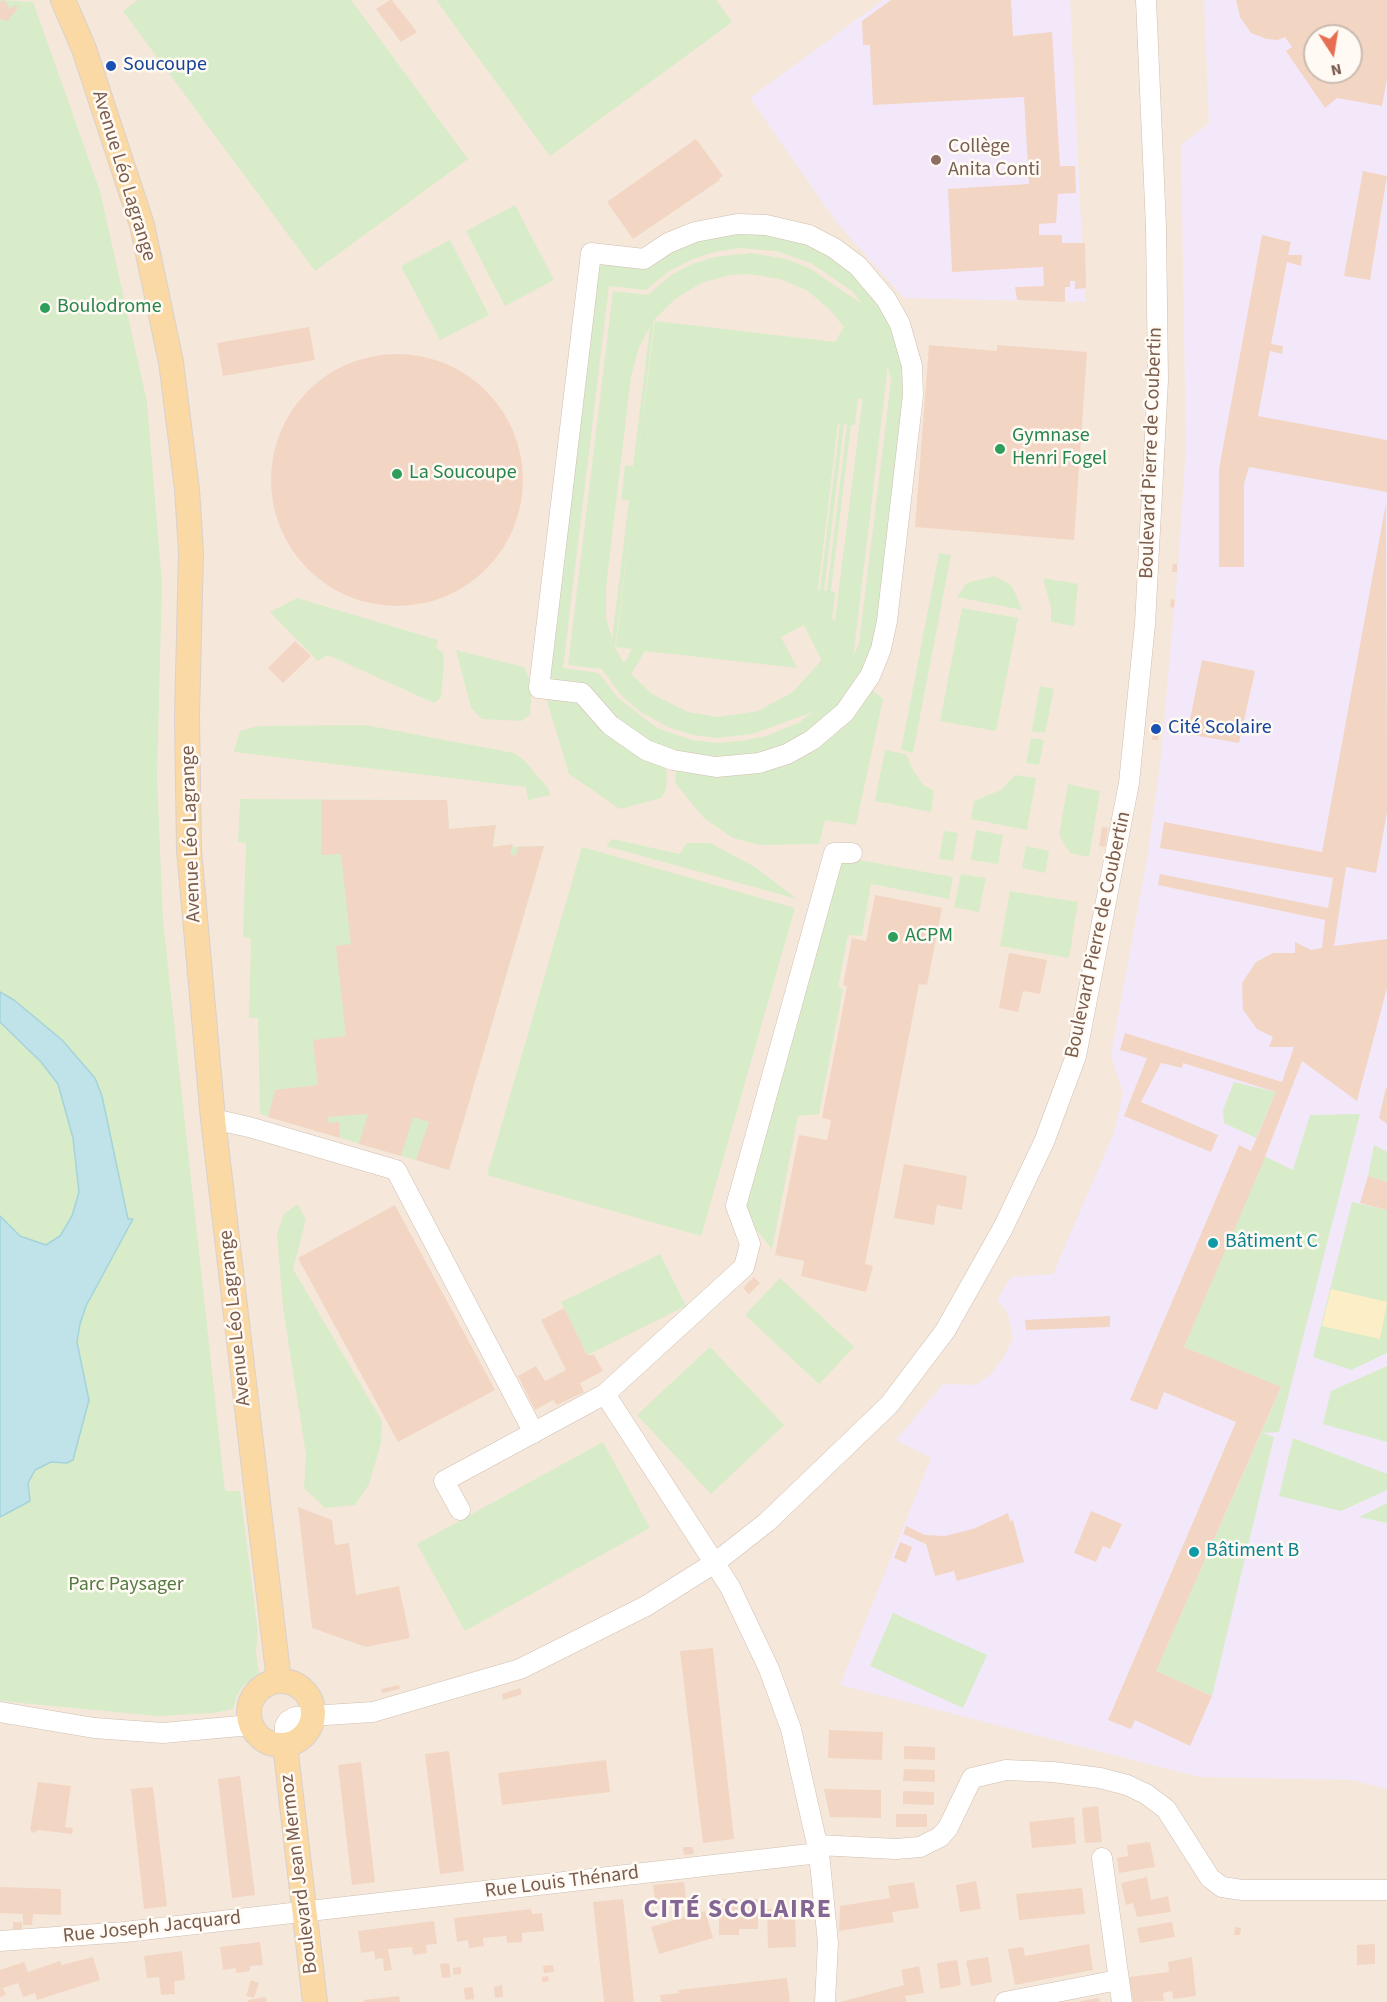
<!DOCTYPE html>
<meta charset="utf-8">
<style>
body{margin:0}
#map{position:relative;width:1387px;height:2002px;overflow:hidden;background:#fdf6ec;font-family:"Source Sans 3",sans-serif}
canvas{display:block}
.north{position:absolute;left:1303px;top:24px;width:60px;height:60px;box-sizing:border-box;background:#fffaf3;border:2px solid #cabbb1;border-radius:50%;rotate:168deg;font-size:16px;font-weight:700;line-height:24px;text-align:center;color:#7a5c4d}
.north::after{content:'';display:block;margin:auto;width:21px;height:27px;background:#e76f51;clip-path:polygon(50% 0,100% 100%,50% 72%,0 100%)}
</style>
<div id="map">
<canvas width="1387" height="2002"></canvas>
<div class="north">N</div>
</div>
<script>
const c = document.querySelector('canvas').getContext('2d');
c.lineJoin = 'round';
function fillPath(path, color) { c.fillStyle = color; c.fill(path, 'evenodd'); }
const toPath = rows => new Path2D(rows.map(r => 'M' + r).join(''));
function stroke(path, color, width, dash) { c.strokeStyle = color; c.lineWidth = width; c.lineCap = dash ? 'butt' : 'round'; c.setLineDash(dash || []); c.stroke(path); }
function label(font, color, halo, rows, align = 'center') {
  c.font = font + ' "Source Sans 3",sans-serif'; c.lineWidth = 5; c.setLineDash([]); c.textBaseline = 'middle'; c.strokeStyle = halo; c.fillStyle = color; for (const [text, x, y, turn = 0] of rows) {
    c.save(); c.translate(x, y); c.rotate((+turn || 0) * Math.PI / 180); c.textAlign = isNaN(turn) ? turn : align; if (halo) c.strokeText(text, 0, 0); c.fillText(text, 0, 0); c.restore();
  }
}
const residential = toPath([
 [0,0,1387,0,1387,2002,0,2002],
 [1315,36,1351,36,1351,72,1315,72]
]);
const education = toPath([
 [883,0,1070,0,1085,302,904,298,837,223,750,98],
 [1204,0,1387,0,1387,1789,1353,1780,1200,1777,840,1685,931,1458,896,1440,943,1384,976,1385,991,1374,1004,1357,1013,1338,1008,1313,997,1300,1011,1277,1053,1274,1113,1135,1123,1093,1111,1055,1148,853,1161,756,1178,566,1186,449,1181,145,1209,123],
 [1315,36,1351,36,1351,72,1315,72]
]);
const green = toPath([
 [0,0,33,2,100,191,147,402,162,584,157,776,163,921,225,1491,240,1491,258,1632,256,1652,259,1674,244,1685,237,1695,233,1709,213,1713,158,1716,0,1701],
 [138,0,351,0,468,159,315,271,123,11],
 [436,0,716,0,732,22,550,156],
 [515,205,554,280,505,306,466,231],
 [766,232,819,248,863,281,893,327,906,381,880,620,869,660,830,717,784,747,730,760,662,749,547,681,597,261,659,257,710,235],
 [739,248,776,251,811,263,852,291,862,304,809,268,786,259,751,253,715,257,692,264,671,275,648,295,613,291,568,665,602,669,621,695,639,711,670,728,693,735,717,738,752,734,813,712,800,722,766,736,741,741,717,743,692,740,657,728,618,698,599,673,563,668,609,286,646,290,669,271,691,260,714,252],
 [750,274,780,279,808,291,831,311,844,327,835,342,655,321,637,466,654,320,675,299,701,283,730,275],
 [650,327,633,466,625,465,621,499,629,501,612,639,606,618,606,587,631,376,639,347],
 [888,365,891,381,859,643,853,658],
 [858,398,862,399,862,404,835,620,832,619,835,592,831,591,851,425,855,425],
 [838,423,840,424,820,590,818,590],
 [844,424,847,425,827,591,824,591],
 [633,501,616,647,632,649,624,663,615,648],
 [804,625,821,659,820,662,793,692,758,711,718,717,688,712,652,694,631,674,645,651,797,668,781,637],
 [450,240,489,315,440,340,401,266],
 [939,553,951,555,913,753,901,750],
 [994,576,1008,583,1013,588,1022,610,957,597,967,583],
 [1043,578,1078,584,1074,626,1051,622,1051,607],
 [297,598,438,640,436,647,443,653,444,664,441,697,434,703,328,655,318,661,270,612],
 [962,608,1018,618,996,731,940,721],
 [456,650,524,667,532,685,530,715,521,721,482,719,471,708],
 [1040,686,1054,689,1045,733,1032,731],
 [871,689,883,699,856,825,825,820,819,844,760,845,733,838,704,818,675,783,676,771,679,769,746,773],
 [552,694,575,696,664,765,667,774,666,789,661,798,620,809,569,774,547,701],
 [365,725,514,753,525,761,550,791,550,795,528,800,526,787,234,752,240,731,258,726],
 [1031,738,1044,740,1039,765,1026,763],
 [885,750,906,754,913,770,923,785,934,791,931,812,875,801],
 [1015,775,1036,778,1027,830,971,819,974,801,1001,790],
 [1068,784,1100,791,1089,857,1070,853,1059,835],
 [240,799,447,800,449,829,496,825,493,847,544,846,449,1170,260,1114,258,1018,249,1018,251,938,243,937,246,843,238,842],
 [976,830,1003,835,998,864,971,860],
 [944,831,958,833,953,861,939,859],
 [612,839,680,854,687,843,710,843,755,867,797,899,606,846],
 [1026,846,1049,851,1045,873,1022,868],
 [582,847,795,908,701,1236,487,1175],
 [842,857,953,877,949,899,871,884,862,936,848,935,838,987,843,989,819,1114,798,1116,772,1249,739,1208],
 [961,874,986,878,979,912,954,907],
 [1010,891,1078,902,1069,958,1000,946],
 [1234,1082,1276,1092,1256,1138,1224,1123,1223,1110],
 [1360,1114,1279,1432,1263,1433,1274,1437,1212,1696,1156,1671,1281,1388,1184,1347,1264,1156,1293,1170,1310,1115],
 [1374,1145,1387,1152,1387,1182,1368,1176],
 [1352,1202,1387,1210,1387,1353,1351,1370,1313,1357],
 [298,1204,306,1220,293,1269,382,1421,381,1443,369,1484,355,1505,325,1508,304,1488,306,1455,283,1308,277,1234,284,1214],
 [660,1254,686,1306,587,1355,561,1302],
 [780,1278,854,1347,819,1384,745,1315],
 [710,1347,784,1425,711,1494,637,1415],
 [1387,1366,1387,1442,1323,1424,1331,1391],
 [1293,1438,1387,1474,1387,1490,1341,1511,1279,1496],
 [603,1442,650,1528,465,1631,417,1544],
 [1387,1503,1387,1523,1359,1517],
 [893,1613,987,1655,963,1708,870,1666]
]);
const sand = toPath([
 [1331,1289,1387,1302,1380,1339,1322,1326]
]);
const water = toPath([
 [0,992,14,1000,62,1040,95,1078,102,1096,128,1219,133,1219,86,1306,80,1324,77,1342,89,1400,73,1460,67,1463,51,1462,35,1470,28,1483,30,1501,0,1517,0,1216,20,1236,46,1245,60,1236,72,1216,79,1192,73,1138,58,1084,41,1062,0,1022,0,992]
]);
const building = toPath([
 [4,0,10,9,15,5,18,8,7,21,0,19,0,2],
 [390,0,392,0,417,32,401,42,376,9],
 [891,0,1011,0,1013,36,1052,32,1060,166,1075,166,1076,193,1058,194,1056,223,1039,224,1039,235,1062,235,1062,243,1085,243,1086,288,1075,289,1075,281,1070,281,1070,287,1065,287,1065,302,1017,300,1015,287,1044,286,1043,267,952,272,948,189,1029,184,1024,97,873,105,870,45,863,45,862,21],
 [1236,0,1387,0,1387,79,1382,106,1337,98,1325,108,1286,51,1292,47,1285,37,1278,40,1267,39,1251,33,1240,17],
 [1315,36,1351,36,1351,72,1315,72],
 [696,139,723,176,719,178,720,180,633,239,607,202],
 [1363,171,1387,176,1370,280,1344,276],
 [1262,235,1291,242,1288,255,1302,255,1301,266,1287,262,1271,344,1283,346,1282,354,1270,351,1258,416,1387,440,1387,492,1249,467,1244,484,1244,567,1219,567,1219,469],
 [309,327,315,360,223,376,217,343],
 [929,345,997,351,997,345,1087,352,1074,540,915,527],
 '271 480a126 126 0 1 1 252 0a126 126 0 1 1-252 0Z',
 [1386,503,1387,812,1376,873,1346,867,1334,946,1387,939,1387,988,1357,1101,1302,1061,1263,1162,1184,1347,1281,1387,1156,1671,1212,1696,1190,1746,1135,1720,1131,1729,1108,1720,1236,1422,1164,1392,1157,1410,1130,1400,1239,1145,1251,1151,1276,1092,1183,1063,1182,1068,1161,1063,1141,1102,1218,1135,1211,1152,1124,1116,1147,1058,1120,1050,1125,1033,1282,1082,1294,1047,1269,1047,1273,1037,1257,1029,1243,1010,1242,983,1256,962,1273,953,1295,953,1295,942,1311,950,1322,948,1325,920,1158,885,1160,874,1328,908,1333,878,1160,848,1164,822,1322,852],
 [1173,564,1177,564,1177,572,1172,572],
 [1171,599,1175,600,1174,608,1170,607],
 [295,641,311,656,283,683,268,668],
 [1202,660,1255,671,1239,743,1187,734],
 [1154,720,1160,721,1158,740,1152,740],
 [322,800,447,800,449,829,496,825,492,847,513,844,510,854,516,856,518,847,544,846,449,1170,416,1160,429,1122,413,1117,401,1156,359,1144,368,1114,327,1117,328,1123,339,1122,340,1138,268,1117,275,1090,318,1085,313,1040,346,1036,336,946,351,944,341,854,321,855],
 [1102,827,1108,828,1105,847,1099,846],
 [875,895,942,908,927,985,919,984,865,1264,873,1266,866,1292,801,1276,804,1261,775,1255,799,1135,827,1140,831,1120,822,1118,847,986,843,985,852,938,866,941],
 [1009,953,1047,960,1040,994,1023,991,1018,1012,999,1008],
 [1386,1088,1387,1088,1387,1124,1379,1118],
 [904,1164,967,1176,962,1210,937,1205,934,1225,894,1218],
 [1368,1176,1387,1182,1387,1210,1360,1203],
 [395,1205,495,1390,398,1442,298,1258],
 [754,1277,760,1283,749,1294,743,1288],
 [564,1308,587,1355,594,1355,603,1371,580,1383,584,1392,557,1405,553,1400,535,1410,518,1376,536,1366,545,1381,566,1370,541,1320],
 [1110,1316,1110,1327,1026,1330,1025,1320],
 [298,1507,332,1520,335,1545,349,1543,356,1595,399,1586,410,1638,366,1647,312,1628],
 [1091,1511,1122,1524,1110,1549,1103,1546,1096,1562,1074,1553],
 [1008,1513,1010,1521,1013,1520,1024,1562,957,1581,954,1571,935,1576,926,1544,903,1534,906,1526,925,1535,945,1536,973,1529],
 [900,1542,912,1547,906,1563,894,1558],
 [713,1648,734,1839,703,1843,680,1651],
 [399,1685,400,1689,382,1693,381,1689],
 [520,1688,522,1694,503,1700,502,1694],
 [829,1730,883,1732,882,1760,828,1758],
 [904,1746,935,1747,935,1760,904,1759],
 [449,1751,464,1871,440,1874,425,1754],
 [606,1760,610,1792,502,1805,498,1773],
 [361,1762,375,1882,352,1885,338,1765],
 [904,1769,935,1770,935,1782,903,1781],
 [240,1776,255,1895,232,1898,218,1779],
 [38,1782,71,1786,65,1827,73,1828,72,1834,38,1830,34,1833,30,1830],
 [153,1787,167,1906,144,1909,131,1789],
 [824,1789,881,1790,881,1818,830,1817],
 [903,1791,934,1792,934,1805,903,1804],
 [1098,1806,1102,1842,1085,1843,1082,1808],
 [896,1814,927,1814,927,1827,896,1827],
 [1074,1817,1076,1844,1032,1848,1029,1822],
 [1150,1842,1155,1867,1119,1873,1117,1858,1128,1856,1127,1845],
 [683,1847,693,1847,694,1854,684,1855],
 [1147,1877,1151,1900,1168,1896,1171,1912,1137,1917,1133,1903,1126,1905,1121,1883],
 [976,1881,981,1909,960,1912,956,1885],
 [684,1882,686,1898,655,1902,653,1885],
 [914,1882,919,1908,892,1912,894,1922,839,1931,840,1906,890,1898,888,1886],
 [0,1887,61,1889,61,1915,33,1914,32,1925,23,1925,23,1914,0,1913],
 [1082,1888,1085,1914,1019,1920,1016,1894],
 [623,1899,634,2002,604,2002,593,1902],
 [719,1899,758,1899,758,1929,739,1929,739,1935,719,1935],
 [531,1909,532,1914,542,1913,544,1931,522,1933,522,1942,507,1943,506,1936,494,1937,483,1938,484,1946,469,1948,468,1940,457,1942,454,1918],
 [767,1909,795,1909,796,1947,768,1948],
 [705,1911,713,1938,659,1954,651,1927],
 [434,1921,437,1944,426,1945,427,1953,413,1955,412,1947,388,1949,392,1970,384,1971,383,1958,375,1959,374,1951,361,1953,358,1931],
 [13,1922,22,1922,22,1929,13,1929],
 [1172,1922,1175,1937,1140,1943,1137,1928],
 [1235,1927,1241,1928,1240,1935,1234,1935],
 [260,1942,263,1965,250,1966,250,1971,236,1973,236,1968,223,1970,220,1947],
 [1089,1944,1093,1970,1015,1985,1008,1949,1023,1947,1025,1956],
 [1375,1944,1375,1964,1357,1965,1357,1945],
 [182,1951,185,1980,174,1981,175,1994,161,1995,159,1977,147,1978,144,1956],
 [93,1957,100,1980,37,2000,35,1993,23,1997,18,1983,3,1988,6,1995,0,1997,0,1970,24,1962,28,1972,60,1961,62,1965],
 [988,1957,992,1982,971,1986,966,1961],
 [1192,1957,1196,1996,1173,1999,1172,1991,1163,1993,1164,2001,1133,2002,1129,1977,1169,1972,1168,1962],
 [957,1960,961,1985,940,1989,937,1963],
 [449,1963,451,1977,442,1978,440,1964],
 [553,1965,554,1972,544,1973,543,1966],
 [919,1966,924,1993,905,1996,907,2002,840,2002,904,1985,901,1970],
 [461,1967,461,1974,453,1975,453,1968],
 [548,1976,549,1981,542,1982,542,1977],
 [787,1978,790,2002,661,2002,660,1995,679,1993,678,1990],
 [251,1980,259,1983,254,1998,246,1996],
 [502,1985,503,1997,495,1998,494,1987],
 [473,1987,474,1999,465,2000,464,1988],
 [399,1996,400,2002,364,2002,363,2000],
 [266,1997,267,2002,248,2002,248,2000],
 [1099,1998,1100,2002,1080,2002,1080,2001]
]);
const minor = toPath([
 [737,224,766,225,809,235,834,248,858,266,886,299,900,324,912,366,913,395,887,621,881,649,870,676,845,712,812,740,787,754,759,763,716,767,673,760,646,750,610,725,582,693,539,688,591,253,644,259,668,243,695,232,737,224],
 [213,1119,249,1127,396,1170,534,1433],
 [460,1510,444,1481,605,1394],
 [0,1712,94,1728,163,1733,251,1725],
 [285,1745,285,1726,288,1721,295,1717,373,1712,520,1669,646,1606,716,1562,767,1522,889,1405,945,1331,1003,1228,1044,1142,1076,1056,1129,783,1145,624,1158,380,1156,227,1146,0],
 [818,1845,896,1849,920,1847,940,1837,948,1828,972,1778,1006,1770,1053,1772,1100,1778,1127,1785,1146,1794,1166,1809,1210,1878,1222,1887,1242,1890,1387,1890],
 [1102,1858,1122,2002],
 [0,1941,125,1932,819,1853],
 [825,2002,828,1943,819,1853,791,1729,769,1669,730,1587,605,1394,744,1267,750,1244,736,1206,834,853,852,853],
 [1005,2002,1118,1980]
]);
const major = toPath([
 [63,0,84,49,142,225,171,362,187,489,191,552,187,717,189,850,213,1119,279,1681],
 '249 1713a32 32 0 1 1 64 0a32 32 0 1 1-64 0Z',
 [285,1745,315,2002]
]);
const markers = [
 [111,66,6,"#1a4fb4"],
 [936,160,6,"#8d6e63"],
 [45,308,6,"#2e9e5b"],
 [1000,449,6,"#2e9e5b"],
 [397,474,6,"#2e9e5b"],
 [1156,729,6,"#1a4fb4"],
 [893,937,6,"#2e9e5b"],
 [1213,1243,6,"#0f9aa8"],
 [1194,1552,6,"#0f9aa8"]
];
const transitNames = [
 ["Soucoupe",123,66],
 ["Cité Scolaire",1168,729]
];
const educationNames = [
 ["Collège",948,148],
 ["Anita Conti",948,171]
];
const streetNames = [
 ["Avenue Léo Lagrange",123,176,73],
 ["Boulevard Pierre de Coubertin",1152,453,-88],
 ["Avenue Léo Lagrange",192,834,-92],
 ["Boulevard Pierre de Coubertin",1099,935,-78],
 ["Avenue Léo Lagrange",236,1318,-96],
 ["Boulevard Jean Mermoz",300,1874,-97],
 ["Rue Louis Thénard",562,1883,-7],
 ["Rue Joseph Jacquard",152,1928,-6]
];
const leisureNames = [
 ["Boulodrome",57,308],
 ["Gymnase",1012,437],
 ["Henri Fogel",1012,460],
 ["La Soucoupe",409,474],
 ["ACPM",905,937]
];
const cultureNames = [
 ["Bâtiment C",1225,1243],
 ["Bâtiment B",1206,1552]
];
const parkNames = [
 ["Parc Paysager",126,1586]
];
const districtNames = [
 ["CITÉ SCOLAIRE",738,1911]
];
fillPath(residential, '#f5e8da');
fillPath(education, '#f3e8fa');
fillPath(green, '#d8ecc9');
fillPath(sand, '#fcefc7');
fillPath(water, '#bfe3e8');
stroke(water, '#a5d3da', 1.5);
fillPath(building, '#f3d5c3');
stroke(minor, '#d1beb0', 21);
stroke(major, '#dad1cd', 26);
stroke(minor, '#fff', 20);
stroke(major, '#fbd9a5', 24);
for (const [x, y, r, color] of markers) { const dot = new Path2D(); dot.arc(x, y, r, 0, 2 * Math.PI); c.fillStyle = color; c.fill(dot); stroke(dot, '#fffaf3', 2); }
label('20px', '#164399', '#fffaf3', transitNames, 'left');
label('20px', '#785e54', '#fffaf3', educationNames, 'left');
label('20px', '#7a5c4d', '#fffaf3', streetNames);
label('20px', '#27864d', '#fffaf3', leisureNames, 'left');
label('20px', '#0d838f', '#fffaf3', cultureNames, 'left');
label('20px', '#537a41', '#fffaf3', parkNames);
c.letterSpacing = '1.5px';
label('bold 26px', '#846695', '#fffaf3', districtNames);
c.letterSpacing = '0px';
</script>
